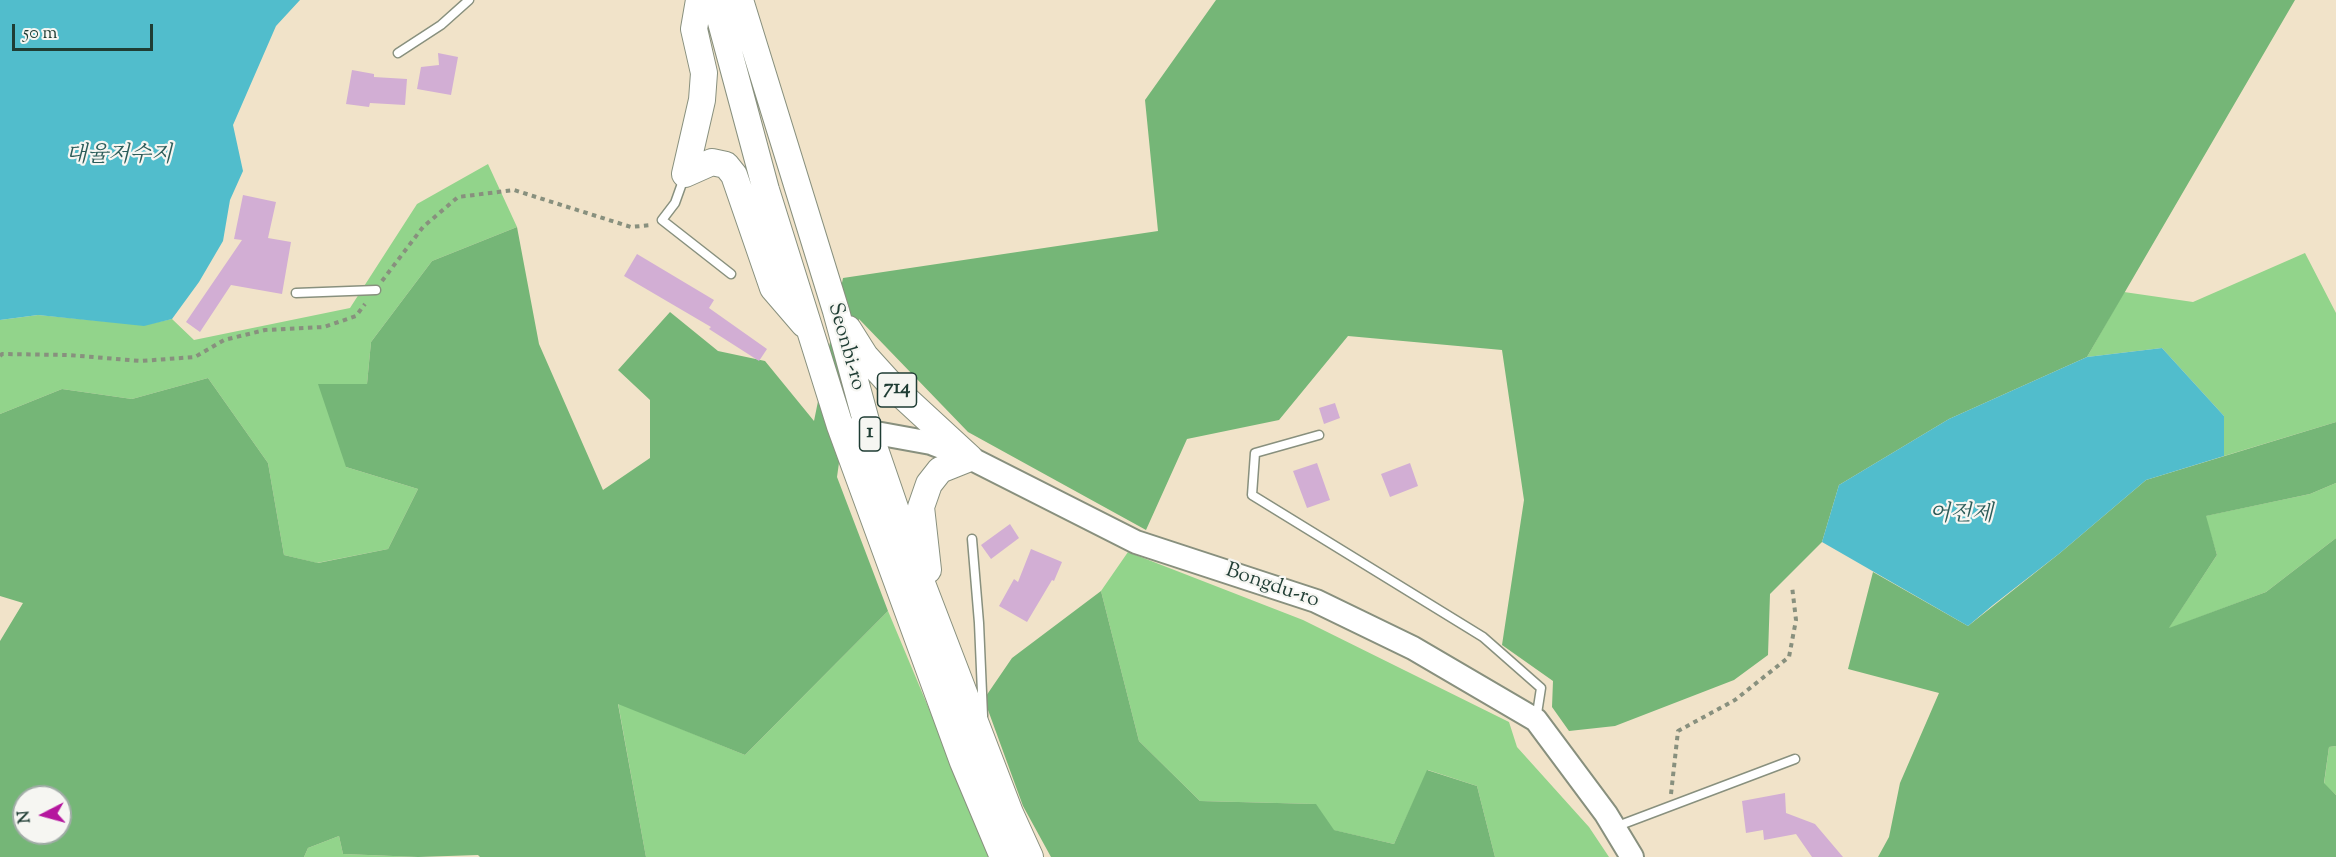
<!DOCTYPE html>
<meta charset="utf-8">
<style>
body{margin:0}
#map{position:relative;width:2336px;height:857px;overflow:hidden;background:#f1e3c9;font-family:"Sorts Mill Goudy",serif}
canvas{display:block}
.north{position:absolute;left:12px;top:785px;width:60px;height:60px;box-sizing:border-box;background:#f6f6f2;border:2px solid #a0aca6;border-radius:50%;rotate:264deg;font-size:16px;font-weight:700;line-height:24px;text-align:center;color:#1f3d34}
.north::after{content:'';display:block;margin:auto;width:21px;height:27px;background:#b5179e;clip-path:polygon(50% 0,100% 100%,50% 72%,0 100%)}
.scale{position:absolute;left:12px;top:24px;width:141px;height:27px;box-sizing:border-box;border:3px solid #1f3d34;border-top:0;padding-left:8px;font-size:18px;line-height:21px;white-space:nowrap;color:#1f3d34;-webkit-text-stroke:4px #f6f6f2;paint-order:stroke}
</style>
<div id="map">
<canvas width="2336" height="857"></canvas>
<div class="north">N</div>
<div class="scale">50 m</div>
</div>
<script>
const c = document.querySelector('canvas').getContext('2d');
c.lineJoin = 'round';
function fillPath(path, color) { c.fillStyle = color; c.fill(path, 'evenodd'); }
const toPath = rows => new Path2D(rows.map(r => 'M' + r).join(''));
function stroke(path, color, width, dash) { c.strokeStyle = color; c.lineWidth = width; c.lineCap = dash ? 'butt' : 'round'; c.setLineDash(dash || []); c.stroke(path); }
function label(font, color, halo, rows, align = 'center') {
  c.font = font + ' "Sorts Mill Goudy","Noto Serif KR",serif'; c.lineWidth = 4.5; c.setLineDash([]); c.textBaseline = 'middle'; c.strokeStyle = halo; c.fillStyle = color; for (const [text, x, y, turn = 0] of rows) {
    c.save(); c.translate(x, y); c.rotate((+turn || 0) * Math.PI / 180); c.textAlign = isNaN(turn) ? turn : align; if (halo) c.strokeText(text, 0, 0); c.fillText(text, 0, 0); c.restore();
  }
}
const green = toPath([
 [488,164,517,227,432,261,371,342,367,384,346,467,418,489,388,549,317,563,284,555,268,463,208,378,132,399,62,389,0,414,0,320,38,315,144,325,172,319,194,340,350,308,417,204],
 [2305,253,2336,313,2336,422,2224,456,2224,416,2162,348,2087,357,2124,292,2193,302],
 [2336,483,2336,538,2266,592,2168,629,2217,555,2205,516,2310,494],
 [1128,552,1303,620,1509,722,1517,747,1589,827,1609,857,1495,857,1477,786,1428,770,1394,844,1333,830,1315,804,1200,801,1139,741,1101,591],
 [888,611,991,857,646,857,618,703,745,755],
 [2336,746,2336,795,2324,784,2329,747],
 [339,836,343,854,418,857,304,857,308,848]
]);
const forest = toPath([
 [1216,0,2295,0,2087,357,1949,419,1839,485,1822,542,1770,594,1768,655,1734,680,1615,726,1569,731,1552,707,1553,681,1502,645,1524,500,1502,350,1348,336,1279,420,1187,439,1146,530,968,432,859,319,837,477,888,611,745,755,618,704,646,857,480,857,478,855,418,857,343,854,339,836,308,848,304,857,0,857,0,641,23,603,0,596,0,414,62,389,132,399,208,378,268,463,284,555,318,563,388,549,418,489,346,467,318,384,367,384,371,342,432,261,517,227,539,344,603,490,650,458,650,400,618,370,670,312,718,351,765,361,814,421,843,278,1158,231,1145,100],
 [24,797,60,797,60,833,24,833],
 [2336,422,2336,483,2310,494,2206,516,2217,555,2169,628,2266,592,2336,538,2336,746,2329,747,2324,783,2336,795,2336,857,1878,857,1889,837,1900,783,1939,693,1848,669,1873,572,1968,626,2060,553,2146,480],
 [1101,591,1139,741,1200,801,1316,804,1334,830,1394,844,1427,770,1477,786,1495,857,1051,857,1023,806,984,699,1012,658]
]);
const water = toPath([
 [0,0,300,0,276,26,233,125,243,171,230,200,223,241,199,282,172,319,144,326,38,315,0,320],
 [2162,348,2224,416,2224,456,2146,480,2060,553,1993,605,1968,626,1822,542,1839,485,1949,419,2087,357]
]);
const building = toPath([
 [438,53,458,57,451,95,417,89,421,67,439,65],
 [352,70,374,74,374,77,407,79,405,105,370,103,369,107,346,104],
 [243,195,276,202,268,238,291,242,282,294,231,285,200,332,186,322,242,240,234,239],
 [637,254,714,300,709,308,767,349,759,361,709,329,711,327,624,276],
 [1335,403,1340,418,1324,424,1319,408],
 [1317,463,1330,500,1307,508,1293,471],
 [1410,463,1418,486,1390,497,1381,474],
 [1010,524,1019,538,991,559,981,545],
 [1031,549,1062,562,1054,581,1052,580,1027,622,999,606,1014,579,1018,582],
 [1785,793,1786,813,1815,824,1843,857,1812,857,1796,834,1764,840,1763,830,1746,833,1742,801]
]);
const path = toPath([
 [382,281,423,227,458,197,514,190,631,227,651,225],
 [0,356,2,354,68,355,141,361,195,357,224,340,265,330,324,327,356,316,365,304],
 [1671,794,1678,731,1735,700,1789,657,1796,620,1792,586]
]);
const service = toPath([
 [398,53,441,25,469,0],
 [685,175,675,203,662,220,731,274],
 [296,293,376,290],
 [1319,435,1255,453,1252,495,1483,637,1541,688,1536,720],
 [972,539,979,623,983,716],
 [1615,827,1795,759]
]);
const secondary = toPath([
 [854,429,931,443,970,458,1136,542,1316,601,1413,648,1536,720,1606,814,1632,857]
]);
const primary = toPath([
 [699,0,694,29,704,73,702,100,685,174,712,162,726,165,734,175,773,288,804,324],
 [715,0,766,190,840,426,963,762,1003,857],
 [740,0,836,311,869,432,913,560,1010,813,1030,857],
 [848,329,865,356,894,388,970,458,940,470,929,484,921,507,928,570]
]);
const shields = [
 [897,390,39],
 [870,434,21]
];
const shieldNames = [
 ["714",897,390],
 ["1",870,434]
];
const streetNames = [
 ["Seonbi-ro",845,347,74],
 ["Bongdu-ro",1272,587,19]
];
const waterNames = [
 ["대율저수지",119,157],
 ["어전제",1961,516]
];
fillPath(green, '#92d48b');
fillPath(forest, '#75b677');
fillPath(water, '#51bdcc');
fillPath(building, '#d2aed4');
stroke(service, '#88907e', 11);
stroke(secondary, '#88907e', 26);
stroke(primary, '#88907e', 28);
stroke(path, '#88907e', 4, [4.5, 4.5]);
stroke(service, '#fff', 8);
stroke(secondary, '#fff', 22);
stroke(primary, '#fff', 26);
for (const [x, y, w] of shields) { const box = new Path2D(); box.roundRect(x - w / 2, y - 17, w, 34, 4.5); c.fillStyle = '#f6f6f2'; c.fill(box); stroke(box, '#1f3d34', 1.5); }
label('bold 20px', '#1f3d34', null, shieldNames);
label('21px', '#1f3d34', '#f6f6f2', streetNames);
label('italic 22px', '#2c5d5a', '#f6f6f2', waterNames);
</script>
